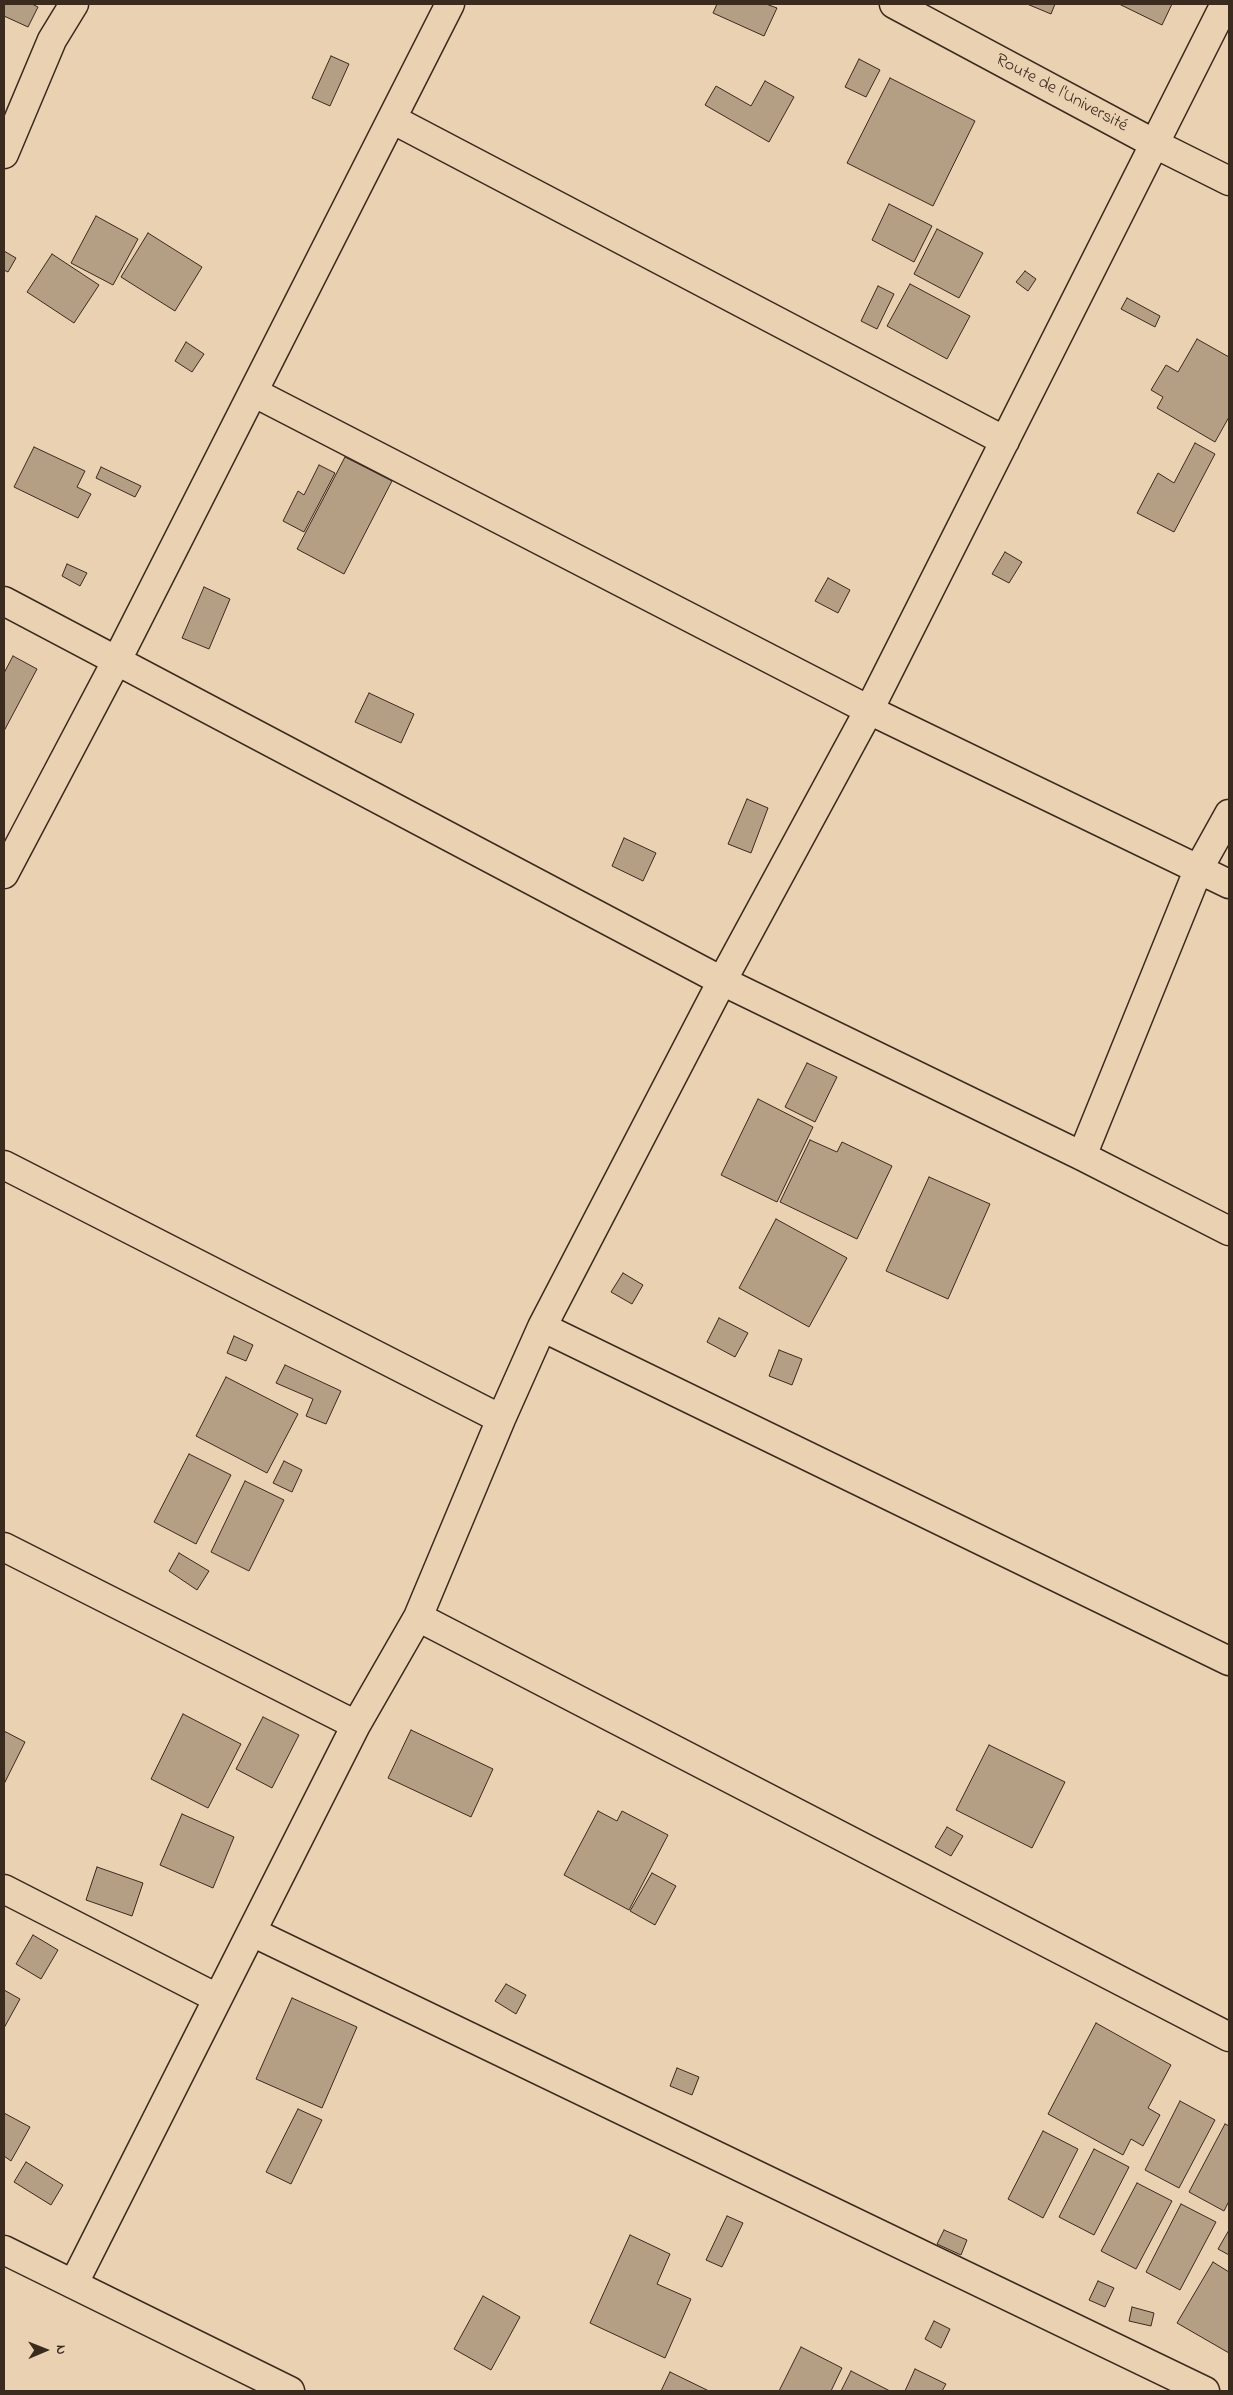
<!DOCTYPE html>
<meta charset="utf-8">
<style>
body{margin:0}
#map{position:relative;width:1233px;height:2395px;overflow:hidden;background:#ead1b2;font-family:"Indie Flower",sans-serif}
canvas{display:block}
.frame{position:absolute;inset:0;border:5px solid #3b2a1e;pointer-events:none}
.north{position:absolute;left:20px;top:2325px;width:50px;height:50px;-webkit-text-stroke:4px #ead1b2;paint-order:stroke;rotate:89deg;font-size:14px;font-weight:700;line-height:20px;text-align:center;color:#3b2a1e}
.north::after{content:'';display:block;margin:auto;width:18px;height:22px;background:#3b2a1e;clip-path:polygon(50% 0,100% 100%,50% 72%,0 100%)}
</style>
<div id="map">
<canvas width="1233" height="2395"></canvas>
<div class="frame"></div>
<div class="north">N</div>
</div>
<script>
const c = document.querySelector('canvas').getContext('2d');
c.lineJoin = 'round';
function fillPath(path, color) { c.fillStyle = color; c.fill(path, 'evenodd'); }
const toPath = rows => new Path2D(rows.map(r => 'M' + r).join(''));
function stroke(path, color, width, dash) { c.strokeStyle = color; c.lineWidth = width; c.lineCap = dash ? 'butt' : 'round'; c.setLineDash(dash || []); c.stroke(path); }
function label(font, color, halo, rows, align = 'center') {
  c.font = font + ' "Indie Flower",sans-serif'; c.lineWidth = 4; c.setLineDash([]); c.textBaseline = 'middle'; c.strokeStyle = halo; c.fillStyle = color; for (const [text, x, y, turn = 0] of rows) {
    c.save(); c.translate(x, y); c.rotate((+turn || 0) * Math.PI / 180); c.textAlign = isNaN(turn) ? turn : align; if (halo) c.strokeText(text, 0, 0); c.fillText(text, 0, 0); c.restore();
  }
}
const building = toPath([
 [4,4,32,4,38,7,28,27,4,16,4,4],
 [717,4,766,4,777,8,764,36,713,13,717,4],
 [1027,4,1055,4,1051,14,1027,4],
 [1119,4,1172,4,1162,25,1119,4],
 [331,56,349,64,330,106,312,98,331,56],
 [859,59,880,70,866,97,845,87,859,59],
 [890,78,975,121,933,206,847,163,890,78],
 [765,81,794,97,769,142,705,105,716,86,751,106,765,81],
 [889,204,932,226,914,262,872,240,889,204],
 [96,216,138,239,113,285,71,263,96,216],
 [937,229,983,253,959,298,914,274,937,229],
 [148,233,202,267,175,311,121,277,148,233],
 [4,251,16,258,8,272,4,270,4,251],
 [52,254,99,285,74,323,27,292,52,254],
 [1025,271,1036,279,1028,291,1016,282,1025,271],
 [910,284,970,316,947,359,887,326,910,284],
 [878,286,894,294,877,329,861,321,878,286],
 [1127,298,1160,316,1155,327,1121,309,1127,298],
 [1197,339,1229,357,1229,417,1215,442,1157,408,1163,397,1151,390,1166,365,1178,372,1197,339],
 [186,342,204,354,192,372,175,361,186,342],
 [1195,443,1215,454,1174,532,1137,513,1158,473,1174,483,1195,443],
 [34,447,85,471,77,487,91,494,78,518,14,487,34,447],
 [345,457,392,481,344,574,297,549,345,457],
 [319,465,335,473,304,532,283,521,298,491,304,495,319,465],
 [101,467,141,486,135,497,96,478,101,467],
 [1005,552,1022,562,1009,583,992,574,1005,552],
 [67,564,87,573,80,586,62,576,67,564],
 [828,578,850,590,838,613,815,601,828,578],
 [204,587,230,599,209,649,182,638,204,587],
 [13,656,37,669,4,731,4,673,13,656],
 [369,693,414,714,401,743,355,722,369,693],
 [747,799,768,808,751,853,728,844,747,799],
 [624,838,656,853,643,881,612,866,624,838],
 [807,1063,837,1077,815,1122,785,1107,807,1063],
 [758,1099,813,1127,777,1202,721,1175,758,1099],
 [810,1140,837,1152,842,1142,892,1166,857,1239,780,1202,810,1140],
 [929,1177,990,1204,948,1299,886,1271,929,1177],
 [776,1219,847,1258,809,1327,739,1288,776,1219],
 [623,1273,643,1285,632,1304,611,1292,623,1273],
 [719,1318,748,1333,735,1357,707,1342,719,1318],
 [234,1336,253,1345,246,1361,227,1353,234,1336],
 [779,1350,802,1359,792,1385,769,1376,779,1350],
 [285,1365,341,1391,326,1424,306,1416,313,1399,276,1383,285,1365],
 [226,1377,298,1414,267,1473,196,1436,226,1377],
 [189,1454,231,1475,196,1544,154,1522,189,1454],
 [284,1461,302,1470,292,1492,273,1483,284,1461],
 [245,1481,284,1500,249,1571,211,1552,245,1481],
 [179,1553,209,1571,197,1590,169,1571,179,1553],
 [183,1714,241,1744,208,1808,151,1779,183,1714],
 [263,1717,299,1735,272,1788,236,1769,263,1717],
 [411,1730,493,1769,471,1817,388,1778,411,1730],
 [4,1731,25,1742,4,1784,4,1731],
 [989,1745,1065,1782,1032,1848,956,1810,989,1745],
 [598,1811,617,1821,622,1811,668,1835,629,1910,564,1875,598,1811],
 [182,1814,234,1837,213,1888,160,1865,182,1814],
 [947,1827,963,1836,951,1856,935,1847,947,1827],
 [97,1867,143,1883,132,1916,86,1900,97,1867],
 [652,1873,676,1886,655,1925,630,1911,652,1873],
 [33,1935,58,1950,41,1979,16,1964,33,1935],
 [506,1984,526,1995,516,2014,495,2001,506,1984],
 [4,1990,20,1999,4,2028,4,1990],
 [292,1998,357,2027,322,2108,256,2079,292,1998],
 [1096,2023,1171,2065,1148,2108,1160,2115,1143,2146,1131,2139,1123,2155,1048,2114,1096,2023],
 [677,2068,699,2077,692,2095,670,2086,677,2068],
 [1180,2101,1215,2120,1179,2188,1145,2170,1180,2101],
 [298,2109,322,2120,291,2184,266,2172,298,2109],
 [4,2113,30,2127,11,2161,4,2156,4,2113],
 [1225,2124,1229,2126,1229,2201,1224,2211,1189,2192,1225,2124],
 [1043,2131,1078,2149,1043,2218,1008,2199,1043,2131],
 [1094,2149,1129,2167,1094,2235,1059,2217,1094,2149],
 [26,2162,63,2185,51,2205,14,2182,26,2162],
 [1137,2183,1172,2201,1136,2269,1101,2251,1137,2183],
 [1181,2204,1216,2222,1180,2290,1146,2272,1181,2204],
 [727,2216,743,2223,722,2267,706,2260,727,2216],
 [944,2230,967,2240,961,2255,937,2244,944,2230],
 [1229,2230,1229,2255,1218,2249,1229,2230],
 [630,2235,670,2254,657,2284,691,2299,665,2358,590,2323,630,2235],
 [1213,2262,1229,2272,1229,2353,1177,2323,1213,2262],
 [1098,2281,1114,2288,1105,2307,1089,2300,1098,2281],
 [483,2296,520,2317,491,2370,454,2349,483,2296],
 [1132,2307,1154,2313,1151,2326,1129,2321,1132,2307],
 [934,2321,950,2329,941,2348,925,2339,934,2321],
 [801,2347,842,2368,831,2391,779,2391,801,2347],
 [915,2369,946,2384,942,2391,905,2391,915,2369],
 [851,2371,890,2391,841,2391,851,2371],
 [670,2372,709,2391,661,2391,670,2372]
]);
const minor = toPath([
 [894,4,1155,144,1229,181],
 [392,119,1005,441],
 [4,154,52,40,74,4],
 [253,392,869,710,1229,884],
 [4,601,722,981,1082,1156,1229,1231],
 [4,874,117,660,450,4],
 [1082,1156,1199,868,1229,814],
 [4,1165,501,1419],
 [542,1327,1229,1661],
 [4,1547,356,1725],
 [418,1617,1229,2037],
 [4,1889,217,1998],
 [252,1932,1205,2391],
 [4,2250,290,2391],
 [74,2283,356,1725,418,1617,501,1419,542,1327,722,981,869,710,1225,4]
]);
const streetNames = [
 ["Route de l'Université",1061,94,28]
];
fillPath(building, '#b49e84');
stroke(building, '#3b2a1e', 1);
stroke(minor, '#3b2a1e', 31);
stroke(minor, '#ead1b2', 28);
label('18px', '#3b2a1e', '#ead1b2', streetNames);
</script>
